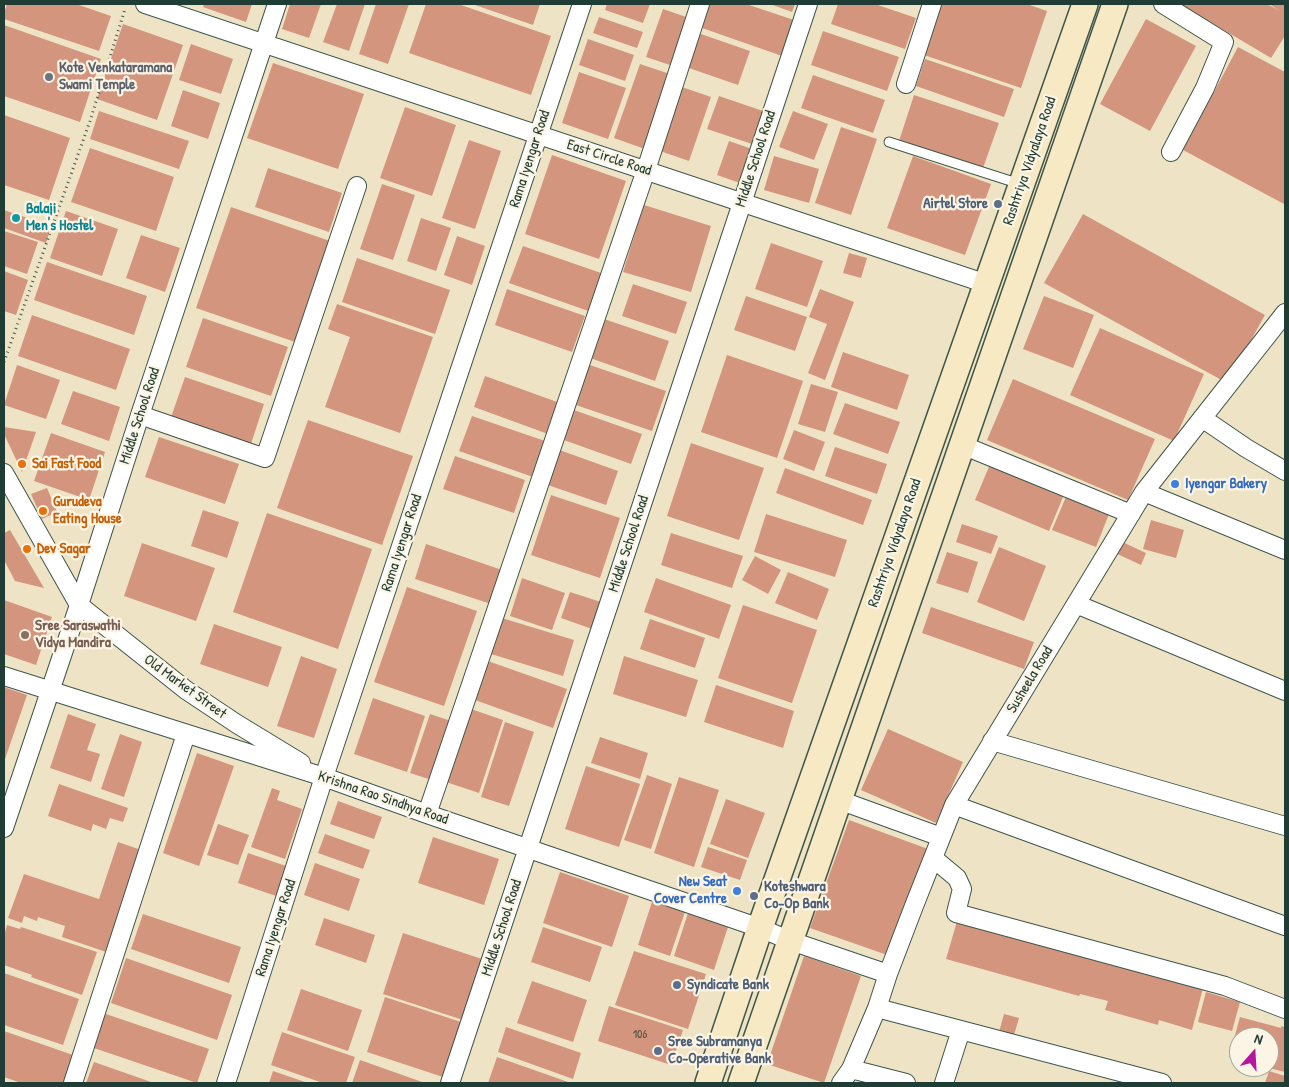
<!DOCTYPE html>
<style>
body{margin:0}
#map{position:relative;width:1289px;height:1087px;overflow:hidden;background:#eee4c5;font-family:"Patrick Hand",sans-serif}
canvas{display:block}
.frame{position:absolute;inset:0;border:5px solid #1f3d34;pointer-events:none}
.north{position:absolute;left:1229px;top:1027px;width:50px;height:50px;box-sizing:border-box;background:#fcf5e5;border:1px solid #a4ab9e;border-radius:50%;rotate:19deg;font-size:14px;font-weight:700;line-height:20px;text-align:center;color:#1f3d34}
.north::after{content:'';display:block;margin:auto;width:18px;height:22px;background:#b5179e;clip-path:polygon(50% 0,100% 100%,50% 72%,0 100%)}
</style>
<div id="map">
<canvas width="1289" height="1087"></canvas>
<div class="frame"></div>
<div class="north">N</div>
</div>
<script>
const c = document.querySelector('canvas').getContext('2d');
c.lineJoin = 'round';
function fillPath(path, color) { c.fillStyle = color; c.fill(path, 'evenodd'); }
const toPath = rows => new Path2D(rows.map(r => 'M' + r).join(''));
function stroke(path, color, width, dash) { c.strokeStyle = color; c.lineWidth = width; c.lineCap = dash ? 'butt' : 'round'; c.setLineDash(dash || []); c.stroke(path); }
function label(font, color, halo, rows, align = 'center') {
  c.font = font + ' "Patrick Hand",sans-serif'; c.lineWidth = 4.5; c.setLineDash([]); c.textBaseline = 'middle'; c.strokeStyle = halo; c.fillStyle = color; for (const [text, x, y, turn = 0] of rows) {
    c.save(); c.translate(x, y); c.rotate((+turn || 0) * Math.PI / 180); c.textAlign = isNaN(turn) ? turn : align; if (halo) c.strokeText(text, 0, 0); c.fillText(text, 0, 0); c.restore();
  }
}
const building = toPath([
 [7,4,76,4,111,16,99,51,4,19,4,13],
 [204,4,252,4,246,22,203,7],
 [290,4,321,4,309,38,282,29],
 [337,4,365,4,349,51,323,42],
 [376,4,409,4,388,64,359,54],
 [426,4,458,4,551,36,531,95,409,53],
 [472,4,540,4,533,25],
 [607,4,650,4,643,23,605,10],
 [710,4,746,4,794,20,782,56,702,28],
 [770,4,795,4,792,12],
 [838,4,875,4,916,18,905,49,831,24],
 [941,4,1027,4,1047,11,1021,88,924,55],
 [1180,4,1267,4,1280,11,1269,4,1285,4,1285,36,1271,58],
 [663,9,689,18,673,66,646,57],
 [599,17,643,32,637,48,593,33],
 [1146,19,1196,46,1150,131,1100,104],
 [123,24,183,45,157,120,97,99],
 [4,25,101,59,80,122,4,96],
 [823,31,899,57,887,91,811,65],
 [698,33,750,51,738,85,686,67],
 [588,39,634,55,625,81,579,65],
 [191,44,233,59,221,94,179,80],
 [1238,47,1285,72,1285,202,1284,204,1183,150],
 [925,59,1014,89,1004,117,916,86],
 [273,63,364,94,338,169,247,138],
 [640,64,670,74,645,149,614,138],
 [579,72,626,88,608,139,562,123],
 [813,75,885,100,873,133,801,108],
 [679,86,711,97,689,161,657,150],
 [183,90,220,103,208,139,171,126],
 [914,95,999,123,983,168,899,141],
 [719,96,763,111,752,144,707,129],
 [405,107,456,125,432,196,380,178],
 [99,111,189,141,179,169,90,139],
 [793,111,828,124,814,160,779,147],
 [4,115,70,138,49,200,4,185],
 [841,127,877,139,851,215,815,203],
 [469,140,501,151,475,229,442,218],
 [729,141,752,149,740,183,717,175],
 [90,148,174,177,156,231,71,202],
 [552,155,626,181,599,259,525,234],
 [774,156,819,169,809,203,764,190],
 [913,156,991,184,965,255,887,228],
 [268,168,342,193,329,232,255,207],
 [382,184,415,195,393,260,360,249],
 [644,205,711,226,691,292,623,272],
 [231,207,333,242,298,343,196,308],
 [4,210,51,226,46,243,4,228],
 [66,211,118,229,102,276,50,258],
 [1083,214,1265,315,1227,383,1044,283],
 [421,218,451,228,436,271,407,261],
 [4,231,38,242,27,274,4,266],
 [141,235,180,248,165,292,126,278],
 [457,236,485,246,472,285,444,275],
 [771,243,823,261,807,307,755,289],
 [523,246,604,274,591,312,509,283],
 [849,253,867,258,861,278,843,273],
 [357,258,450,290,435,334,342,302],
 [47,262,147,296,134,335,34,300],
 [4,271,28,280,16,315,4,311],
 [633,284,687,302,676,334,622,316],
 [507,289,585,316,572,352,495,325],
 [820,289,854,302,825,380,808,373,827,324,809,317],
 [746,296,807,317,795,351,734,330],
 [1044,296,1094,315,1073,368,1023,349],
 [337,304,433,337,400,433,325,407,350,337,328,329],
 [32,315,130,349,116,390,18,356],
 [203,318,288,347,271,396,186,367],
 [604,319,669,341,655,381,590,358],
 [1100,328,1204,374,1174,441,1070,395],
 [843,352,909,375,897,410,831,387],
 [727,355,803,381,777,458,701,432],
 [584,363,666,391,652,431,570,403],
 [17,365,60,380,46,419,4,405],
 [485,376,560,403,548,434,474,407],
 [185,377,264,404,249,450,169,423],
 [1013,379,1155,439,1128,500,987,440],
 [811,384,838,392,825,432,798,424],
 [73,391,120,407,109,441,61,424],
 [845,403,900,422,888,454,833,434],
 [571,409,642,434,631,464,561,439],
 [472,416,545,441,533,477,459,451],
 [308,420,413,456,382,545,277,508],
 [4,427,36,432,22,472,4,434],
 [794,430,825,442,814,471,783,459],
 [51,433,105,452,89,500,34,481],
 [159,437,239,464,225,504,145,477],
 [691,443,764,468,739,540,667,516],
 [835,447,887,464,877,494,825,476],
 [554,448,618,471,606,505,542,483],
 [455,456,525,480,514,513,443,489],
 [991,462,1065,492,1049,531,975,500],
 [785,468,872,500,863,525,776,493],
 [47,488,57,512,42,519,31,494],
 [1068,492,1111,509,1096,547,1052,530],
 [551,495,620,518,600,578,531,555],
 [203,510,239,522,227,558,191,546],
 [267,513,372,549,338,649,233,612],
 [766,514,847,540,835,577,754,552],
 [1151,520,1184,530,1176,558,1143,549],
 [962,524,998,536,991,554,956,542],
 [10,530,44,588,15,581,4,560,4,533],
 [671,533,743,556,732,588,661,565],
 [1118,540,1146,553,1141,565,1113,552],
 [142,543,215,568,196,621,124,596],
 [426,544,505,571,494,605,415,579],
 [999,547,1046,566,1024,621,977,602],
 [947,552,978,562,968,593,936,583],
 [755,556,781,570,768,594,742,580],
 [788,572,829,589,817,620,775,603],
 [522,578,565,593,552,630,510,616],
 [656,578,731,605,719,639,644,612],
 [407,587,477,611,444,706,374,682],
 [570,592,604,603,595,630,561,618],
 [4,600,52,617,36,665,4,654],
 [743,605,817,630,792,703,718,678],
 [931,607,1034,642,1024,669,922,633],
 [502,618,574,640,563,676,491,654],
 [650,619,705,638,695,668,640,649],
 [214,624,282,647,268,687,200,664],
 [301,656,337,669,314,738,277,726],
 [624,656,698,680,686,717,613,694],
 [488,661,567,689,553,728,475,700],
 [716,685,794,711,783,748,704,722],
 [4,687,27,695,4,762],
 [373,698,425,716,407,772,354,754],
 [471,709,503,720,479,793,446,782],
 [68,714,96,724,87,750,100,754,91,782,50,768],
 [430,714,454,722,435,781,410,773],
 [505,722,534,732,509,806,481,797],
 [888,729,963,762,936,823,861,790],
 [120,734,142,742,124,797,101,789],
 [600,737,648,753,640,779,591,763],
 [197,753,234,766,199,866,163,853],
 [586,766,640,784,619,847,565,829],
 [647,775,672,784,651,849,624,840],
 [679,777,719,790,694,867,654,853],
 [59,784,128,808,123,822,110,818,106,829,93,824,91,831,48,816],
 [272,788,280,791,277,800,302,809,285,859,251,847],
 [726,799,765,813,748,858,710,844],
 [338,801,382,817,374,839,330,824],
 [849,820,928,849,890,956,810,928],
 [218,824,249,835,238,865,207,855],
 [325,834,370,850,363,869,318,853],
 [433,837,499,859,484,905,418,883],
 [118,842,147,852,112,954,62,937,65,926,38,917,37,921,24,916,22,923,8,918,24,874,99,899],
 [708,847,747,860,740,880,701,867],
 [248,853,286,866,276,896,238,883],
 [315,863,360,879,349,911,304,895],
 [560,872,629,896,612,947,543,923],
 [652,902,685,912,670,956,638,945],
 [688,913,728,927,714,970,674,956],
 [143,914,241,947,229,983,131,949],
 [324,918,375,935,366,963,315,945],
 [958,918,1203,988,1192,1030,1159,1020,1158,1025,1105,1010,1108,1001,1080,994,1079,996,946,959],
 [7,925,20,929,21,927,97,952,82,995,31,977,32,975,4,965,4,936],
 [543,927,602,947,590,982,531,962],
 [403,933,482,959,463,1020,383,994],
 [634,951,706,974,688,1029,615,1005],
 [804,956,861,976,824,1083,767,1064],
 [126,958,232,995,217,1040,111,1003],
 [4,973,79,999,63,1045,4,1025],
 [532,981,587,1000,573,1042,517,1023],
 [301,989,362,1010,348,1051,287,1030],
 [1206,992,1240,1002,1232,1031,1198,1022],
 [385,997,461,1022,443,1077,367,1052],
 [609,1006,683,1030,671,1065,598,1041],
 [103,1013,209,1049,197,1083,91,1047],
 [1004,1014,1019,1018,1014,1035,999,1032],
 [1240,1017,1281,1028,1281,1026,1285,1027,1285,1072,1269,1068,1269,1037,1239,1037,1239,1060,1229,1057],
 [506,1027,581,1053,573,1079,498,1052],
 [4,1031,73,1055,63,1083,21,1083,4,1077],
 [282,1032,355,1057,346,1083,323,1083,271,1065],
 [497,1057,571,1083,488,1083],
 [360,1060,425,1083,352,1083],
 [94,1062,154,1083,86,1083],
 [273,1071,308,1083,269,1083],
 [1269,1071,1285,1076,1285,1083,1265,1083]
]);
const path = toPath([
 [4,362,90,121,125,9]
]);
const lane = toPath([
 [889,142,1020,184]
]);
const street = toPath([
 [145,4,987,284],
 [1163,4,1224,42,1205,88,1171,152],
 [906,84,932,4],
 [140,415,265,458,357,186],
 [1202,418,1246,448,1285,471],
 [962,445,1131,514],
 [4,473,79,605,186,690,237,724,301,763],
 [1144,492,1285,550],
 [1076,604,1285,691],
 [4,676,324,777,427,814,760,928,791,941,888,974],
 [992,741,1285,826],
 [839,800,941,837],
 [954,805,1285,926],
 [427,814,646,170,700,4],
 [4,828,79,605,140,415,277,4],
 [933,858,957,878,962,889,956,913,1225,986,1285,1009],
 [877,1008,1162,1083],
 [851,1069,906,1083],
 [73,1083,186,734],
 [226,1083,324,777,582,4],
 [450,1083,808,4],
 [841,1083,851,1069,877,1008,888,974,914,906,954,805,1144,492,1285,313],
 [944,1083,961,1030]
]);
const secondary = toPath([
 [708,1083,760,928,1085,4],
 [741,1083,1115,4]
]);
const markers = [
 [49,77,5,"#6b7280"],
 [998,204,5,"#5c6f8a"],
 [16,218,5,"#0f9aa8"],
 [22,464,5,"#e8710a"],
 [1175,484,5,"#3f7fe0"],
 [43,511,5,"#e8710a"],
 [27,549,5,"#e8710a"],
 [25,635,5,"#8d6e63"],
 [737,891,5,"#3f7fe0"],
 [754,896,5,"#5c6f8a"],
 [677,985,5,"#5c6f8a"],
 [658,1051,5,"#5c6f8a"]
];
const numberNames = [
 ["106",640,1035]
];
const worshipNames = [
 ["Kote Venkataramana",59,68],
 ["Swami Temple",59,85]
];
const streetNames = [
 ["East Circle Road",609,158,18],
 ["Rama Iyengar Road",530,159,-72],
 ["Middle School Road",756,159,-72],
 ["Rashtriya Vidyalaya Road",1030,161,-71],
 ["Middle School Road",140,416,-72],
 ["Rama Iyengar Road",402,543,-72],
 ["Rashtriya Vidyalaya Road",895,543,-71],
 ["Middle School Road",629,544,-72],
 ["Susheela Road",1030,680,-59],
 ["Old Market Street",185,687,36],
 ["Krishna Rao Sindhya Road",383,798,19],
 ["Rama Iyengar Road",276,928,-72],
 ["Middle School Road",502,928,-72]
];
const serviceNames = [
 ["Airtel Store",988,204,"right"],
 ["Koteshwara",764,887],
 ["Co-Op Bank",764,904],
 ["Syndicate Bank",687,985],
 ["Sree Subramanya",668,1042],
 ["Co-Operative Bank",668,1059]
];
const cultureNames = [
 ["Balaji",26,209],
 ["Men's Hostel",26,226]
];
const foodNames = [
 ["Sai Fast Food",32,464],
 ["Gurudeva",53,502],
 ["Eating House",53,519],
 ["Dev Sagar",37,549]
];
const shopNames = [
 ["Iyengar Bakery",1185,484],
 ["New Seat",727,882,"right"],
 ["Cover Centre",727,899,"right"]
];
const educationNames = [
 ["Sree Saraswathi",35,626],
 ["Vidya Mandira",35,643]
];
fillPath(building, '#d4957e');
stroke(lane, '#3e564a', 11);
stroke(street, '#3e564a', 20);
stroke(secondary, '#3e564a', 28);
stroke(path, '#3e564a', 3, [1, 4]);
stroke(lane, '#fff', 9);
stroke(street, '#fff', 18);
stroke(secondary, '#f6e9c3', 25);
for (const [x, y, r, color] of markers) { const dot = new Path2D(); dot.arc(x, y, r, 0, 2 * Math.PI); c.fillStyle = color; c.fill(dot); stroke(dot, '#fcf5e5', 2); }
label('12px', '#4c5346', null, numberNames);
label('bold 15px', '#5b616d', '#fcf5e5', worshipNames, 'left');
label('15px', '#1f3d34', '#fcf5e5', streetNames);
label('bold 15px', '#4e5e75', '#fcf5e5', serviceNames, 'left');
label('bold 15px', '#0d838f', '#fcf5e5', cultureNames, 'left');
label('bold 15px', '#c56008', '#fcf5e5', foodNames, 'left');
label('bold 15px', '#366cbe', '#fcf5e5', shopNames, 'left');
label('bold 15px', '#785e54', '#fcf5e5', educationNames, 'left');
</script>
